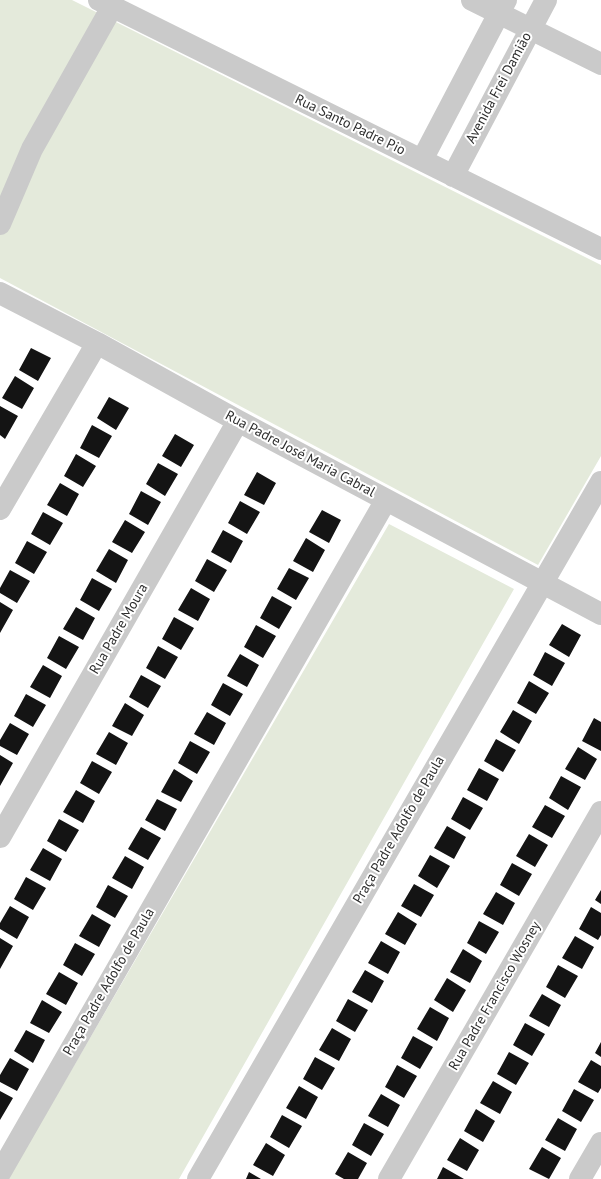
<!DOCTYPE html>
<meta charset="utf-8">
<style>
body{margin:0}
canvas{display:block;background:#fff}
</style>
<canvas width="601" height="1179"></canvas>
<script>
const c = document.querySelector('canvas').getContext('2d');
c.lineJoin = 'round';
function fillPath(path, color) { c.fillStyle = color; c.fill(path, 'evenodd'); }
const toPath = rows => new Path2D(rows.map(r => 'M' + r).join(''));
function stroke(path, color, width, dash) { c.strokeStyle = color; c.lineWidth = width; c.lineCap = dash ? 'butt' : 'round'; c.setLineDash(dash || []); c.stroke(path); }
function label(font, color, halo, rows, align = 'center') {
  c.font = font + ' "PT Sans",sans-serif'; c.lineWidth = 4; c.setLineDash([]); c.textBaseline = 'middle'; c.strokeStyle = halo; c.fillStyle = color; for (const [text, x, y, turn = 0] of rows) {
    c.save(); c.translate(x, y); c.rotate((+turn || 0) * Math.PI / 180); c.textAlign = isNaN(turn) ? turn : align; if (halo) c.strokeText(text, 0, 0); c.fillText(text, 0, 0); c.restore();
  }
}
const green = toPath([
 [0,0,72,0,601,265,601,456,538,565,0,278],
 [389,524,514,589,179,1179,8,1179]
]);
const building = toPath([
 [31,348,51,358,38,381,19,370],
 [15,376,34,388,22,409,2,398],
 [109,397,129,408,116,430,97,418],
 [0,406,18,416,5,439,0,435],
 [92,425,112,436,99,458,80,448],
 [175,434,194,445,181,467,162,456],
 [76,454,96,466,83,487,64,476],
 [158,463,178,474,165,496,146,484],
 [257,472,276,483,264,505,244,495],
 [60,483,79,494,67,516,47,505],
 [141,491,161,502,148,525,129,514],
 [240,501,260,512,247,534,228,523],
 [322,510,341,520,329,543,309,532],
 [43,512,63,523,50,545,31,534],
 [125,520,145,532,132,553,112,542],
 [223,530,243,541,231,563,211,552],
 [306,538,325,550,313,572,293,561],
 [27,541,47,552,34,574,15,563],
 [109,549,128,560,116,583,96,571],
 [207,559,227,570,214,592,195,581],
 [289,568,309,578,296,600,277,589],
 [10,570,30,581,17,603,0,593,0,588],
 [92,578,112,589,99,611,80,600],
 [191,588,210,599,198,621,178,610],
 [272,596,292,607,279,629,260,618],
 [0,602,13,610,0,633],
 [76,607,95,618,83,640,63,629],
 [174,617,194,628,181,650,162,639],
 [562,624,581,635,569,657,549,645],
 [256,625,276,636,263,658,244,647],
 [59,636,79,647,66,669,47,658],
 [158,646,178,657,165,679,146,668],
 [545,652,565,663,552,686,533,675],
 [240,654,259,665,247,687,227,676],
 [43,665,62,676,50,698,30,687],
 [141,675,161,686,148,708,129,697],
 [529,681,549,693,536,714,517,703],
 [223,683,243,694,230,716,211,705],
 [26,694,46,705,33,727,14,716],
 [125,703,144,715,132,736,112,726],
 [513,710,532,721,519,744,500,732],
 [207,712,226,723,214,745,194,734],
 [594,718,601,722,601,751,582,741],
 [10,723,29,734,17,755,0,746,0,740],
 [109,732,128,743,116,765,96,754],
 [496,739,516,750,503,772,484,761],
 [190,741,210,752,197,774,178,763],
 [578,747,597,759,585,780,565,769],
 [0,755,13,763,0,786],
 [92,761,112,772,99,794,80,783],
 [479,768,499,779,487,801,467,790],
 [174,769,193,781,181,802,161,792],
 [561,776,581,787,568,810,549,798],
 [76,790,95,801,83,823,63,812],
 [463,797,483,808,470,830,451,819],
 [157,799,177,809,165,831,145,820],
 [545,805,565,816,552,838,532,827],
 [59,819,79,830,66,852,47,841],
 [447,826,466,837,454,859,434,848],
 [141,827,161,838,148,860,128,849],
 [529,834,548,845,535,867,516,856],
 [43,848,62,859,50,881,30,870],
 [430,855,450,866,437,888,418,876],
 [125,856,144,867,132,889,112,878],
 [512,863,532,874,519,896,500,885],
 [26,877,46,888,33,910,14,899],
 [414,884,434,895,421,917,401,906],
 [108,885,128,896,115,918,96,907],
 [601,890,601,904,595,900],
 [496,892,515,903,503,925,483,914],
 [10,906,29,917,17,939,0,929,0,923],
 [591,907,601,913,601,935,598,940,579,929],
 [398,912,417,924,405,945,385,934],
 [92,914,111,925,99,947,79,936],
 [479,921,499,932,486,954,467,943],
 [575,936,594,947,582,969,562,958],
 [0,938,13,946,0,969],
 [381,941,400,952,388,974,368,963],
 [75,943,95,954,82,976,63,965],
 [463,949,482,961,470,983,450,972],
 [558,965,578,976,565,998,546,987],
 [365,970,384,981,372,1003,352,992],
 [59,972,78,983,66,1005,46,994],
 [447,978,466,990,453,1012,434,1000],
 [542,994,561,1005,549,1027,529,1016],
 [348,999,368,1010,355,1032,336,1021],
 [42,1000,62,1012,49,1033,30,1023],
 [430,1007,449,1018,437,1041,417,1029],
 [525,1023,545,1034,532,1056,513,1045],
 [332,1028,351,1039,339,1061,319,1050],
 [26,1030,45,1040,33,1063,14,1051],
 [413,1036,433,1047,420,1069,401,1058],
 [601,1042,601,1057,595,1053],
 [509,1052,529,1063,516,1085,497,1074],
 [315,1057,335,1068,322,1090,303,1079],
 [10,1058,29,1069,17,1091,0,1082,0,1075],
 [591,1060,601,1066,601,1088,598,1093,578,1082],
 [397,1065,417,1076,404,1098,385,1087],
 [493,1081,512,1092,500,1114,480,1103],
 [299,1086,318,1097,306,1119,286,1108],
 [574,1089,594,1100,581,1122,562,1111],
 [0,1091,13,1098,0,1120],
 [381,1094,400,1105,388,1127,368,1116],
 [476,1109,495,1121,483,1142,464,1131],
 [282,1115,302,1126,289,1148,270,1137],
 [558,1118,577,1129,565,1151,545,1140],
 [364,1123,384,1134,371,1156,352,1145],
 [460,1138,479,1150,467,1171,447,1160],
 [266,1143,285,1155,273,1176,253,1165],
 [542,1147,561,1158,549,1179,529,1169],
 [348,1152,367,1163,358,1179,344,1179,335,1174],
 [443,1167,464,1179,437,1179],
 [249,1172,261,1179,246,1179]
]);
const minor = toPath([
 [99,0,601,249],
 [472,0,601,64],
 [422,160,506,0],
 [453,176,546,0],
 [0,224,32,149,112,7],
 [0,293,97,343,238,421,601,614],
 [0,509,97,343],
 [0,837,238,421],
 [0,1173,386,500],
 [198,1179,601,482],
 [389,1179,601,812],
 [580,1179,601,1143]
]);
const streetNames = [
 ["Avenida Frei Damião",499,88,-62],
 ["Rua Santo Padre Pio",350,125,26],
 ["Rua Padre José Maria Cabral",300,454,28],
 ["Rua Padre Moura",119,629,-60],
 ["Praça Padre Adolfo de Paula",399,830,-60],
 ["Praça Padre Adolfo de Paula",109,982,-60],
 ["Rua Padre Francisco Wosney",495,996,-60]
];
fillPath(green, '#e4eadb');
fillPath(building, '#141414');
stroke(minor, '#cacaca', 22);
label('14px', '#2d2d2d', '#fff', streetNames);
</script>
